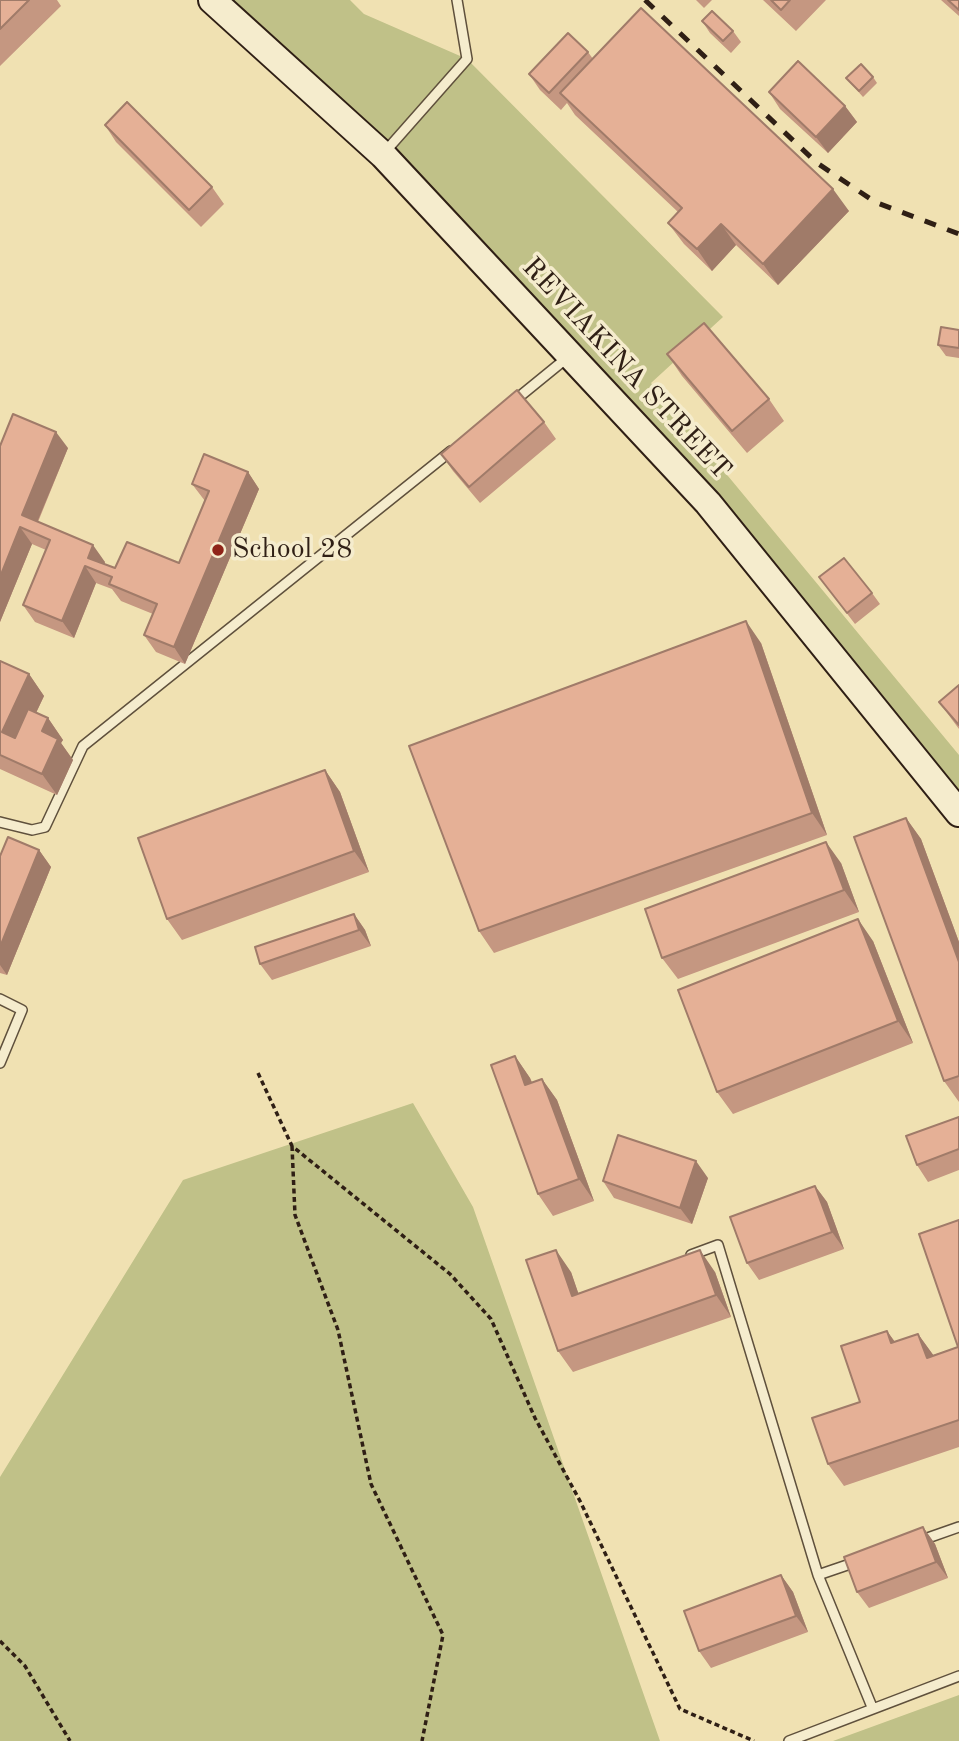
<!DOCTYPE html>
<style>
body{margin:0}
canvas{display:block;background:#f0e1b2}
</style>
<canvas width="959" height="1741"></canvas>
<script>
const c = document.querySelector('canvas').getContext('2d');
c.lineJoin = 'round';
function fillPath(path, color) { c.fillStyle = color; c.fill(path, 'evenodd'); }
const toPath = rows => new Path2D(rows.map(r => 'M' + r).join(''));
function stroke(path, color, width, dash) { c.strokeStyle = color; c.lineWidth = width; c.lineCap = dash ? 'butt' : 'round'; c.setLineDash(dash || []); c.stroke(path); }
function label(font, color, halo, rows, align = 'center') {
  c.font = font + ' "Old Standard TT",serif'; c.lineWidth = 7; c.setLineDash([]); c.textBaseline = 'middle'; c.strokeStyle = halo; c.fillStyle = color; for (const [text, x, y, turn = 0] of rows) {
    c.save(); c.translate(x, y); c.rotate((+turn || 0) * Math.PI / 180); c.textAlign = isNaN(turn) ? turn : align; if (halo) c.strokeText(text, 0, 0); c.fillText(text, 0, 0); c.restore();
  }
}
const green = toPath([
 [212,0,350,0,364,14,467,59,723,317,651,383,959,755,959,813,708,503],
 [413,1103,473,1207,660,1741,0,1741,0,1477,183,1180],
 [959,1695,959,1741,833,1741]
]);
const path = toPath([
 [258,1073,292,1146,450,1274,491,1319,535,1418,580,1501,680,1709,754,1741],
 [292,1146,295,1215,338,1330,371,1484,443,1635,422,1741],
 [0,1641,25,1666,70,1741]
]);
const lane = toPath([
 [384,153,467,59,457,0],
 [514,401,568,357],
 [0,822,32,830,45,827,83,746,451,451],
 [0,999,22,1010,0,1063],
 [691,1255,718,1245,818,1575,872,1707],
 [919,1541,959,1527],
 [818,1575,856,1562],
 [789,1741,959,1676]
]);
const secondary = toPath([
 [212,0,383,155,708,503,959,813]
]);
const rail = toPath([
 [645,0,817,163,875,202,959,234]
]);
const wall = toPath([
 [0,0,57,0,61,6,0,66],
 [696,0,712,0,704,8],
 [763,0,826,0,796,31],
 [941,0,959,0,959,16],
 [702,21,733,31,741,42,731,53,710,33],
 [588,52,593,59,849,211,778,285,736,245,712,271,684,244,668,223,678,212,575,115,567,103,561,110,540,90,529,74],
 [873,77,877,83,863,97,846,78],
 [769,92,845,106,857,122,828,153,780,109],
 [105,125,212,187,224,204,201,227,116,142],
 [959,330,959,358,946,356,938,345],
 [667,354,769,399,784,421,747,453,682,376],
 [544,422,556,439,480,503,453,471,441,454],
 [0,446,68,448,38,522,105,562,104,564,115,568,179,563,205,501,192,484,248,472,259,489,185,664,156,652,144,635,153,614,121,601,112,589,96,583,74,638,35,622,23,605,46,550,32,544,0,622],
 [819,577,872,593,880,604,855,624],
 [761,643,827,835,494,953,479,931],
 [0,662,29,674,44,696,36,713,48,718,63,740,61,743,73,760,57,795,0,769],
 [959,685,959,729,939,702],
 [325,770,340,792,369,872,182,940,167,919],
 [906,818,921,839,959,942,959,1102,944,1081],
 [39,850,51,867,7,975,0,973,0,856],
 [841,863,859,912,678,979,662,958],
 [354,914,365,930,371,946,272,980,260,964],
 [873,941,913,1043,733,1114,717,1092],
 [515,1056,530,1078,532,1082,542,1079,557,1100,594,1201,553,1216,538,1194],
 [959,1117,959,1170,928,1182,917,1165],
 [708,1178,692,1224,614,1198,603,1181],
 [815,1186,827,1202,844,1249,759,1280,747,1263],
 [959,1220,959,1447,844,1486,828,1464,860,1402,887,1331,895,1342,918,1334,933,1355,958,1347],
 [571,1272,578,1293,715,1272,731,1317,573,1372,558,1351],
 [923,1527,935,1544,948,1578,869,1608,857,1592],
 [781,1575,793,1592,808,1632,711,1668,699,1651]
]);
const shadedWall = toPath([
 [845,106,857,122,828,153,816,137],
 [833,189,849,211,778,285,763,264],
 [721,224,736,245,712,271,697,249],
 [56,432,68,448,33,532,22,515],
 [248,472,259,489,185,664,174,647],
 [20,527,32,544,0,622,0,577],
 [93,545,105,562,101,572,88,558],
 [85,566,96,583,74,638,62,621],
 [746,621,761,643,827,835,812,813],
 [29,674,44,696,17,753,2,732],
 [48,718,63,740,61,743,73,760,57,795,42,774,42,731],
 [325,770,340,792,369,872,354,851],
 [906,818,921,839,959,942,959,962],
 [826,842,841,863,859,912,844,890],
 [39,850,51,867,7,975,0,965,0,947],
 [354,914,365,930,371,946,359,930],
 [858,919,873,941,913,1043,898,1021],
 [515,1056,530,1078,541,1107,525,1085],
 [542,1079,557,1100,594,1201,579,1179],
 [696,1161,708,1178,692,1224,680,1208],
 [815,1186,827,1202,844,1249,832,1232],
 [556,1250,571,1272,587,1318,572,1296],
 [700,1250,715,1272,731,1317,716,1295],
 [887,1331,902,1352,891,1343],
 [918,1334,934,1356,927,1358],
 [923,1527,935,1544,948,1578,936,1562],
 [781,1575,793,1592,808,1632,796,1616]
]);
const building = toPath([
 [0,0,29,0,0,29,0,0],
 [771,0,790,0,781,10,771,0],
 [948,0,959,0,959,10,948,0],
 [641,8,833,189,763,264,721,224,697,249,668,223,682,208,560,93,641,8],
 [712,11,733,31,723,41,702,21,712,11],
 [568,33,588,52,549,93,529,74,568,33],
 [798,61,845,106,816,137,769,92,798,61],
 [861,64,873,77,859,91,846,78,861,64],
 [127,102,212,187,189,210,105,125,127,102],
 [704,323,769,399,732,431,667,354,704,323],
 [941,327,959,330,959,348,938,345,941,327],
 [517,390,544,422,469,487,441,454,517,390],
 [13,414,56,432,22,515,93,545,88,558,115,568,127,542,179,563,209,491,192,484,204,454,248,472,174,647,144,635,157,604,109,584,112,577,85,566,62,621,23,605,50,540,20,527,0,577,0,446,13,414],
 [844,558,872,593,847,613,819,577,844,558],
 [746,621,812,813,479,931,409,746,746,621],
 [0,661,29,674,2,732,15,738,28,709,48,718,42,731,58,739,42,774,0,755,0,661],
 [959,685,959,725,939,702,959,685],
 [325,770,354,851,167,919,138,838,325,770],
 [906,818,959,962,959,1076,944,1081,854,837,906,818],
 [8,837,39,850,0,947,0,856,8,837],
 [826,842,844,890,662,958,645,909,826,842],
 [354,914,359,930,260,964,255,947,354,914],
 [858,919,898,1021,717,1092,678,990,858,919],
 [515,1056,525,1085,542,1079,579,1179,538,1194,491,1065,515,1056],
 [959,1117,959,1149,917,1165,906,1136,959,1117],
 [618,1135,696,1161,680,1208,603,1181,618,1135],
 [815,1186,832,1232,747,1263,730,1217,815,1186],
 [959,1220,959,1420,828,1464,812,1418,860,1402,841,1346,887,1331,891,1343,918,1334,927,1358,958,1347,919,1234,959,1220],
 [556,1250,572,1296,700,1250,716,1295,558,1351,526,1260,556,1250],
 [923,1527,936,1562,857,1592,844,1557,923,1527],
 [781,1575,796,1616,699,1651,684,1611,781,1575]
]);
const markers = [
 [218,550,7,"#8f2418"]
];
const streetNames = [
 ["REVIAKINA STREET",626,369,47]
];
const poiNames = [
 ["School 28",232,550]
];
fillPath(green, '#c0c188');
stroke(lane, '#5f503c', 12);
stroke(secondary, '#2f1f15', 30);
stroke(path, '#2f1f15', 3.5, [5, 3.5]);
stroke(lane, '#f5eccd', 9);
stroke(secondary, '#f5eccd', 26);
stroke(rail, '#2f1f15', 5, [12, 12]);
fillPath(wall, '#c59781');
fillPath(shadedWall, '#a07b69');
fillPath(building, '#e5b096');
stroke(building, '#a07b69', 2);
for (const [x, y, r, color] of markers) { const dot = new Path2D(); dot.arc(x, y, r, 0, 2 * Math.PI); c.fillStyle = color; c.fill(dot); stroke(dot, '#f5eccd', 2.5); }
label('28px', '#2f1f15', '#f5eccd', streetNames);
label('28px', '#2f1f15', '#f5eccd', poiNames, 'left');
</script>
